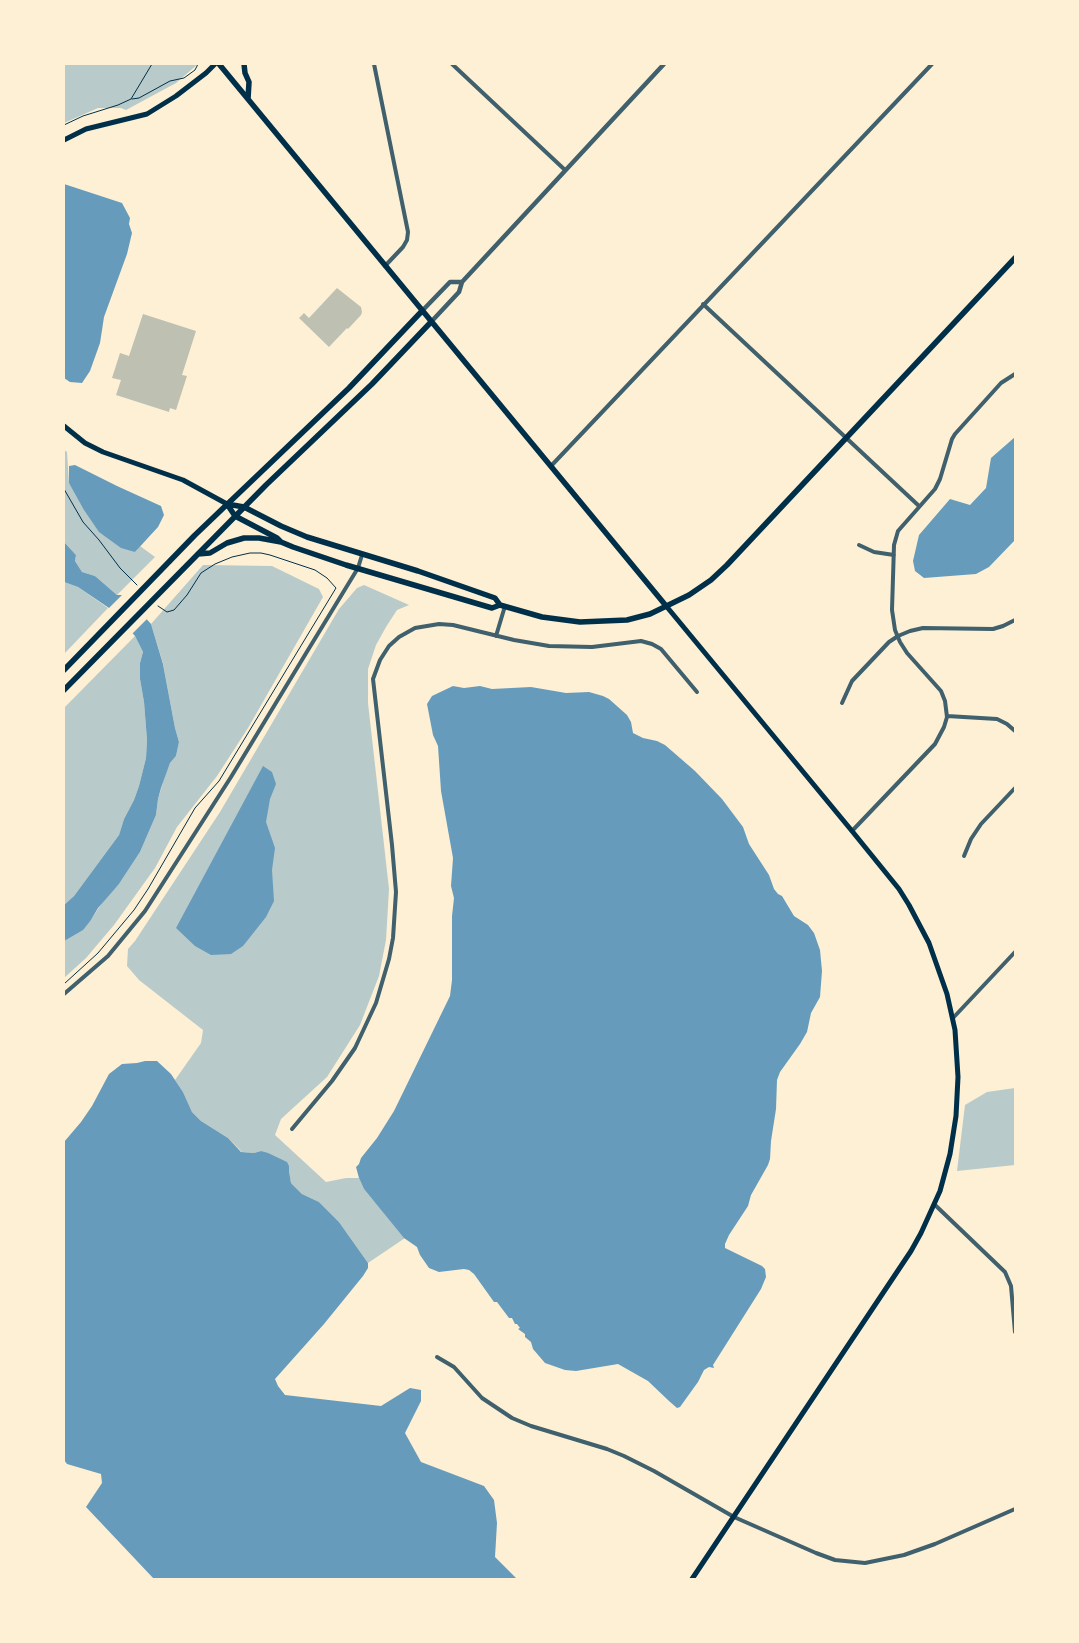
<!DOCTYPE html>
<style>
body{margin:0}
#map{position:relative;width:1079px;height:1643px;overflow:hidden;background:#fdf0d5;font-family:Quicksand,sans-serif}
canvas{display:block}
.frame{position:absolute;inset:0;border:65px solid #fdf0d5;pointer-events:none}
</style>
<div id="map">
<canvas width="1079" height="1643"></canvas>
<div class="frame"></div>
</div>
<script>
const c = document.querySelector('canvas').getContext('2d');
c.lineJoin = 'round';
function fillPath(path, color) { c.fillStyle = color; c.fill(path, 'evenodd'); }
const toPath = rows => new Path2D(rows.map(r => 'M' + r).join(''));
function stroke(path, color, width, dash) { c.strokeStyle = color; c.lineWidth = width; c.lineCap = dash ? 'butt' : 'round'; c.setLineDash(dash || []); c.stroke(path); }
const green = toPath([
 [67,64,198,64,176,83,126,110,121,108,98,108,64,123,64,66],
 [64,450,67,452,69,483,135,552,140,546,155,557,117,595,95,576,82,572,75,561,76,555,64,542],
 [203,565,272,566,319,589,323,597,248,728,217,776,177,827,155,868,114,925,86,958,64,978,64,941,91,920,105,898,119,884,140,852,156,815,158,799,165,776,170,763,176,756,179,742,175,728,163,663,151,624],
 [64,582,78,587,108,608,64,654],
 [364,585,409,605,397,610,386,627,376,645,368,669,368,703,389,889,386,940,379,976,360,1025,327,1077,281,1119,275,1135,326,1182,346,1178,359,1178,364,1189,405,1238,368,1263,339,1222,319,1202,302,1194,291,1183,289,1171,289,1166,261,1151,254,1153,242,1152,228,1138,201,1121,192,1112,183,1092,175,1080,201,1043,203,1030,139,980,127,966,128,949,135,941,220,812,339,609,357,588],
 [135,636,143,652,140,663,140,679,144,702,147,740,146,758,139,786,134,800,124,819,119,835,74,896,64,905,64,708],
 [1015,1088,1015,1165,957,1171,965,1105,987,1092]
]);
const water = toPath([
 [64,184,122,203,130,218,129,224,132,233,127,254,104,317,100,343,90,371,82,383,70,382,64,378],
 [1015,437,1015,540,989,567,976,574,924,578,915,571,913,561,919,535,950,499,970,505,986,488,991,458],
 [75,465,117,486,161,506,164,515,158,527,135,552,121,548,99,532,84,510,69,483,69,466],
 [64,542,76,555,75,561,82,572,95,576,117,595,125,595,151,624,163,664,175,728,179,742,176,756,170,763,161,788,158,799,156,815,140,852,119,884,98,908,91,920,83,930,64,941,64,905,74,896,119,835,124,819,134,800,139,786,146,758,147,740,144,702,140,679,140,663,143,652,135,636,112,610,78,587,64,582],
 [453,686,464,688,480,686,492,689,531,687,566,693,589,692,603,696,609,699,627,715,631,722,633,733,643,738,657,741,665,745,695,771,722,799,743,827,749,844,769,875,774,889,778,894,782,896,794,916,808,925,814,933,820,950,822,971,820,997,811,1013,807,1032,800,1044,780,1072,777,1080,776,1109,771,1141,770,1159,768,1165,751,1195,748,1206,729,1235,725,1244,725,1248,762,1266,765,1269,766,1277,761,1289,713,1365,714,1368,709,1367,704,1370,698,1382,680,1407,677,1408,669,1401,648,1381,618,1364,576,1371,565,1370,545,1363,533,1349,531,1342,525,1337,525,1334,518,1329,520,1328,517,1324,515,1324,512,1318,509,1318,497,1302,494,1302,474,1274,469,1270,464,1269,439,1272,429,1268,420,1255,417,1247,404,1238,364,1189,359,1178,356,1167,359,1164,361,1158,377,1138,394,1111,450,996,452,980,452,916,454,898,451,886,453,858,441,791,438,746,433,735,427,704,432,696],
 [263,766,272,772,276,784,270,799,266,822,275,848,272,870,274,901,266,917,243,946,231,954,211,955,195,946,176,928],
 [145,1061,157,1061,171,1074,183,1092,192,1112,201,1121,228,1138,241,1152,254,1153,261,1151,268,1153,287,1162,289,1166,289,1171,291,1183,302,1194,319,1202,339,1222,368,1263,368,1268,363,1276,324,1324,275,1379,278,1386,285,1395,381,1406,410,1388,421,1390,421,1401,405,1433,421,1462,484,1486,494,1500,497,1523,495,1557,517,1579,154,1579,86,1507,102,1483,101,1474,67,1464,64,1460,64,1142,81,1122,92,1106,109,1074,122,1064,137,1063]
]);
const pier = toPath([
 [124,593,127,593,148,618,131,635,111,612,107,610]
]);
const building = toPath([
 [337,288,361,307,362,312,361,315,348,329,347,328,329,347,299,318,304,313,309,318],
 [143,314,196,331,182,375,187,376,176,410,170,408,169,412,116,395,121,380,112,378,120,353,129,356]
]);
const path = toPath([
 [132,99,139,98,170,81,184,78,195,70,198,64],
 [64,125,83,116,118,105,131,99,152,64],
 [64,489,83,522,99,540,120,568,137,585],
 [64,984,98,953,134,910,148,889,195,808,219,781,336,588,327,578,315,570,270,555,261,553,250,553,232,557,215,564,201,573,187,595,174,610,167,612,158,606]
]);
const minor = toPath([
 [374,64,408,232,407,240,403,247,385,266],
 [452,64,565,170],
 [703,304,919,506],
 [551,466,932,64],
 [859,545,874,552,894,555],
 [496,636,505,606],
 [842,703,852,681,889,642,898,636,910,631,923,628,993,629,1003,626,1015,620],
 [947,716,997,719,1007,724,1015,731],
 [852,831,935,744,944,727,947,717,945,701,941,691,907,653,900,642,895,630,892,610,894,545,898,531,935,489,940,479,952,439,955,434,1001,383,1015,374],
 [964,856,971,839,981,824,1015,788],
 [64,994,108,956,145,911,231,777,308,650,358,568,362,555],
 [953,1018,1015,952],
 [292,1129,332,1081,355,1048,376,1003,389,959,393,938,396,892,392,845,373,679,380,660,389,646,399,637,415,628,439,624,453,625,514,640,549,646,592,647,641,641,652,644,661,649,697,692],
 [934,1204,1005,1272,1011,1286,1015,1332],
 [437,1357,454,1367,482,1398,512,1418,531,1426,607,1449,624,1456,654,1471,734,1517,816,1553,835,1560,865,1563,904,1555,935,1544,1015,1509]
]);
const tertiary = toPath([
 [422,311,450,282,462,282],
 [431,322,459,292,462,282,664,64]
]);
const secondary = toPath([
 [64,140,86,129,147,114,176,96,206,73,215,64],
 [64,426,85,443,103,452,183,480,227,504],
 [667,607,852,831,899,889,909,905,929,943,947,994,955,1030,958,1077,956,1116,950,1154,940,1191,921,1233,911,1251,692,1579]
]);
const primary = toPath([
 [219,64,667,607],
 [244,64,245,73,249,82,248,99],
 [227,504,235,516,277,538,281,542,293,547,346,565,492,608,500,605,542,617,580,622,627,620,650,614,689,595,711,580,727,565,1015,258],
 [227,504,244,507,281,526,307,537,418,571,495,598,500,605],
 [198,554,210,553,227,543,244,538,259,538,281,542],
 [64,670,195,535,349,388,422,311],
 [64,690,266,485,372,384,431,322]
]);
fillPath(green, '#b9caca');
fillPath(water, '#669bbc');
fillPath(pier, '#fdf0d5');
fillPath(building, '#bec0b2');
stroke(path, '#003049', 1);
stroke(minor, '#3f606c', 4);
stroke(tertiary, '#3f606c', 4.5);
stroke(secondary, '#003049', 5);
stroke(primary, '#003049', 5.5);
</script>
